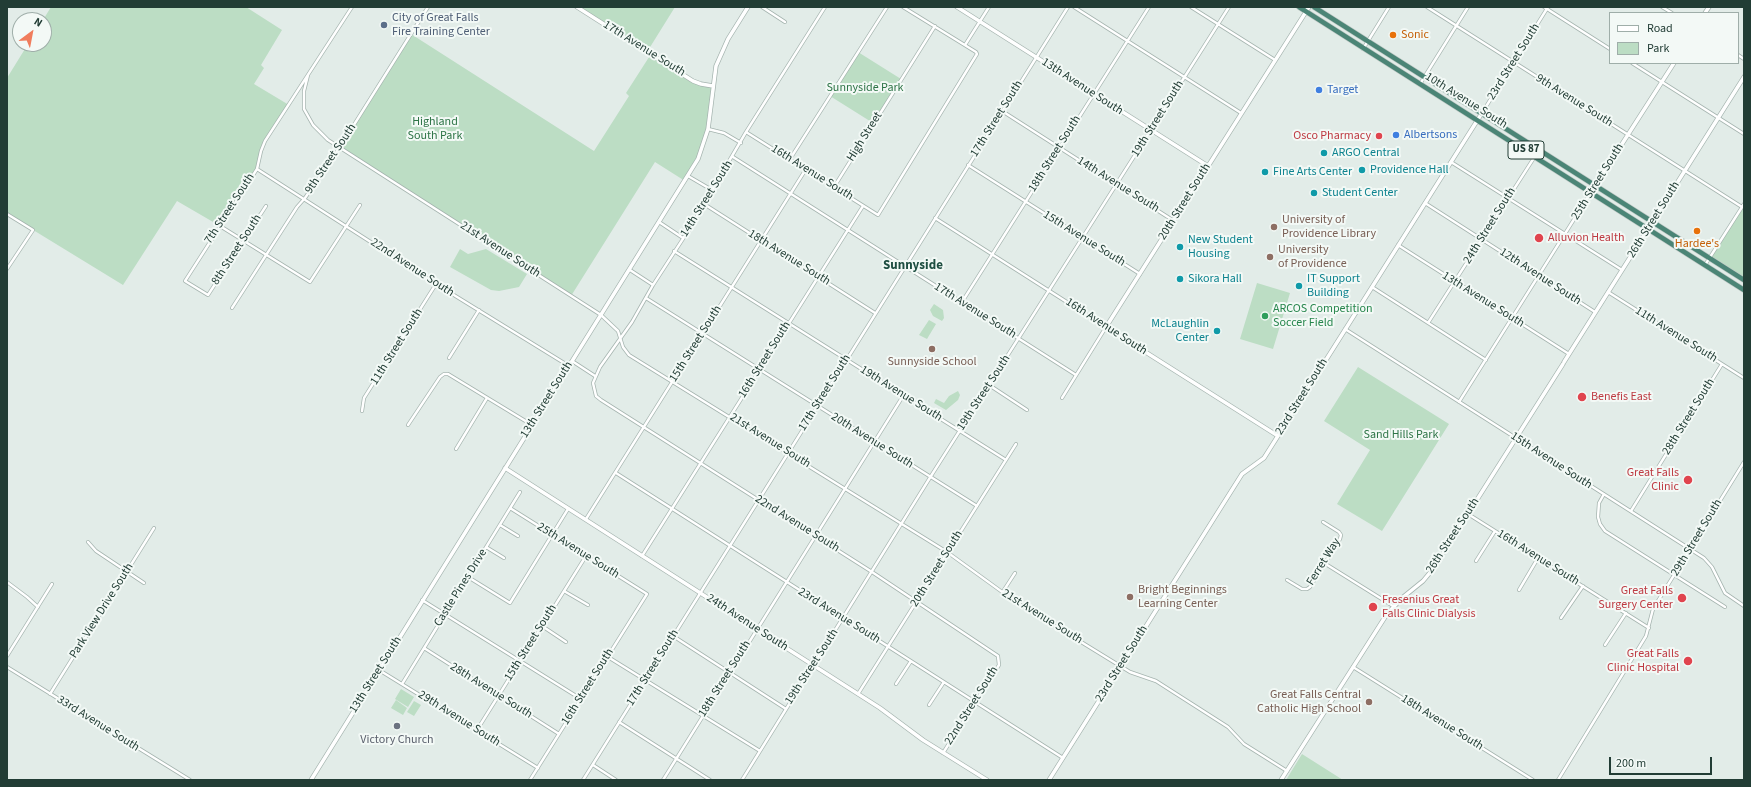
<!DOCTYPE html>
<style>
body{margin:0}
#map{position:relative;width:1751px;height:787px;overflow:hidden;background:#e2ece8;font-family:"Source Sans 3",sans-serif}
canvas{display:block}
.frame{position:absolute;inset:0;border:8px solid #223d35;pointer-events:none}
.legend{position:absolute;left:1609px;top:12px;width:130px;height:52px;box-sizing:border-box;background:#f3f9f6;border:1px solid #9faea9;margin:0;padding:5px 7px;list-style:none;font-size:12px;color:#223d35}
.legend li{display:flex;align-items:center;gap:8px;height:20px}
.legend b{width:20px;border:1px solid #9faea9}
.north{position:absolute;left:12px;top:12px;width:40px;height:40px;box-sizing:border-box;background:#f3f9f6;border:1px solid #9faea9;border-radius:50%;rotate:32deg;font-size:11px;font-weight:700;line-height:16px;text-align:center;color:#223d35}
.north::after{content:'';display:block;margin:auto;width:14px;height:18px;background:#f07d5d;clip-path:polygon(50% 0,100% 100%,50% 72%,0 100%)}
.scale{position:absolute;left:1609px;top:757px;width:103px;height:18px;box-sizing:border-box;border:2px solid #223d35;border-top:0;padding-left:5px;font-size:12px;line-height:14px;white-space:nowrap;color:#223d35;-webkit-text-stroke:3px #f3f9f6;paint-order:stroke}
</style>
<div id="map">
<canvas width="1751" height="787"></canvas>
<div class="frame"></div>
<ul class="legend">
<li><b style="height:5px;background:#fff"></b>Road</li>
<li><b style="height:11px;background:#bcddc4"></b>Park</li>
</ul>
<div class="north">N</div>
<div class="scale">200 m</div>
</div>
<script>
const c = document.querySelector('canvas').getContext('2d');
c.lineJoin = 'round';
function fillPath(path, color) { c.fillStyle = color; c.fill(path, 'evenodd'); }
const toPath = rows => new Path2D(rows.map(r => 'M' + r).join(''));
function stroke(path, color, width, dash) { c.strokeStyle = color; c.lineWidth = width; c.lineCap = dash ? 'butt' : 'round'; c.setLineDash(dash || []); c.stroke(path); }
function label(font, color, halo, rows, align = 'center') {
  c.font = font + ' "Source Sans 3",sans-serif'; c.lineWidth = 4; c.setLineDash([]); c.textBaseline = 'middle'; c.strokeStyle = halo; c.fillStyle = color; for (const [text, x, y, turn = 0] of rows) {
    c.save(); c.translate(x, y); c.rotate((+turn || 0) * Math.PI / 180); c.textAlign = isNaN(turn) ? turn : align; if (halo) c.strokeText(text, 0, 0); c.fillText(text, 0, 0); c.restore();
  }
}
const green = toPath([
 [51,7,246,7,282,30,261,65,264,68,254,84,289,105,265,141,257,169,220,226,177,201,123,285,7,214,7,78,28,44,44,44,43,20],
 [584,7,675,7,647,52,582,10],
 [411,34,594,151,629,96,626,93,651,54,693,81,713,86,705,143,685,181,655,162,571,296,340,147],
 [858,52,901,79,873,123,830,96],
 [1744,204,1744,280,1709,258],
 [460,249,468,254,486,249,527,274,519,287,499,291,491,290,450,267],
 [1257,283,1290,293,1273,349,1240,339],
 [934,304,943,310,944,318,942,321,933,316,930,310],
 [929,320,936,324,927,339,919,335],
 [1358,367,1449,424,1382,531,1337,504,1370,450,1324,421],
 [958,391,960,395,958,400,946,410,934,403,936,399,944,403,949,396],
 [401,689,414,697,408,707,395,699],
 [396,700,407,708,403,715,391,708],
 [414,701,421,705,414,716,407,712],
 [1302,754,1343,780,1286,780]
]);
const minor = toPath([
 [762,7,785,22],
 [825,7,746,132,690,228,653,285,632,322,600,367,593,383,596,396,601,400,872,572,998,656,999,665,943,753],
 [1074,7,1241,113],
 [1191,7,1275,60],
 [1427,7,1742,207],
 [1544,7,1610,49],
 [1662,7,1672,13],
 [965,45,989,7],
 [1363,49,1389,7],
 [1738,55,1744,59],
 [1632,63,1744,134],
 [308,75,304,91,304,109,313,125,328,140,601,315,618,331,623,347,629,355,947,552,1016,602,1130,672,1156,681,1228,727,1244,744,1287,771],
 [1420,84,1468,7],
 [1002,111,1174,221],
 [1482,113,1548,7],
 [708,129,724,133,741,143],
 [746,132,878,215,977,54,976,52,903,7],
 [733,157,1076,375],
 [790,159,887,7],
 [1451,162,1622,270],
 [968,165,1140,274],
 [257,169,436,284,569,366],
 [688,176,712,190],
 [834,187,935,26],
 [1425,203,1595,312],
 [704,204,875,313],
 [266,206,208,295,185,281,257,169,261,151,265,141,352,7],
 [7,214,33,230,7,269],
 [935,218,1106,327,1062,398],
 [659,222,683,238],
 [220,226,310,282,360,205],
 [1398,245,1569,354],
 [674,251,1006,460],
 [1705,265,1744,204],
 [630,270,653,285],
 [1372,287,1486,360],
 [1608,292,1744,378],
 [646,298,977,506],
 [962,302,1149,7],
 [232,308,297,207,305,198,340,147,428,7],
 [1428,323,1539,150],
 [1345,329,1704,558,1712,567,1725,593,1744,606],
 [449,358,479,310],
 [572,361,595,376],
 [989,385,1027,410],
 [1459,402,1595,186],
 [362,411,364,398,436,284],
 [408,425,440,377,444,374,448,374,532,425],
 [456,449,487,398],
 [616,473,1063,758],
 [1604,494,1599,503,1598,517,1600,524,1605,531,1725,607],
 [510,508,647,594,530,780],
 [1631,511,1722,364],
 [1468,514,1649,628],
 [586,519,806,169],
 [500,525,518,536],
 [88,542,96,551,144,583],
 [486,547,504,558],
 [642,556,863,206],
 [1476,561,1495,531],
 [1324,563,1393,606],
 [468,577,510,603,568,509],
 [1287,580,1302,589,1307,589,1310,587,1340,539,1341,535,1339,532,1323,522],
 [7,582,27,597,38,607],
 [1519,590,1538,558],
 [564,591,588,605],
 [1002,593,1015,573],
 [422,600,581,699],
 [1561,618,1583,586],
 [542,626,566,642],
 [673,636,786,709],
 [1605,645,1626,613],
 [424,648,559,734],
 [7,656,52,584],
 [608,657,760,751],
 [7,667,190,780],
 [1353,667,1533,780],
 [379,670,538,768],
 [402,684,520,492],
 [896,684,911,661],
 [50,694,154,528],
 [858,694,1016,444],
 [929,705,944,682],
 [619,722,710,780],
 [477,730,586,556],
 [593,765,616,780],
 [583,780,1068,7],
 [663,780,903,396],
 [742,780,931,476,1229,7],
 [1558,780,1646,636,1653,609,1744,462]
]);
const tertiary = toPath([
 [577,7,693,81,701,84,713,86],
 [957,7,1208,166],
 [1705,13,1709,7],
 [1595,186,1674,63],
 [1564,362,1744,77],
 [1278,436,1106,327,1309,7],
 [505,468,880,708,923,740,987,780],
 [311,780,698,159,708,129,716,66,728,39,748,7],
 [1049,780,1242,474,1264,458,1482,113],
 [1281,780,1387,614,1402,598,1423,581,1433,569,1563,364]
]);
const trunk = toPath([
 [1299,7,1744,290],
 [1314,7,1744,280]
]);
const markers = [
 [384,25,4,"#5c6f8a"],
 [1393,35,4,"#e8710a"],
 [1319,90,4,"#3f7fe0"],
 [1396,135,4,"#3f7fe0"],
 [1379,136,4,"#e0444e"],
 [1324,153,4,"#0f9aa8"],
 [1362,170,4,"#0f9aa8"],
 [1265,172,4,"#0f9aa8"],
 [1314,193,4,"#0f9aa8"],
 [1274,227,4,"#8d6e63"],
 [1697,231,4,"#e8710a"],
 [1539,238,5,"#e0444e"],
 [1180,247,4,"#0f9aa8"],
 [1270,257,4,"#8d6e63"],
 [1180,279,4,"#0f9aa8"],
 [1299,286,4,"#0f9aa8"],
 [1265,316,4,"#2e9e5b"],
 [1217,331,4,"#0f9aa8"],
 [932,349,4,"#8d6e63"],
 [1582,397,5,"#e0444e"],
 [1688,480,5,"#e0444e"],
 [1130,597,4,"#8d6e63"],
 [1682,598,5,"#e0444e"],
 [1373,607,5,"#e0444e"],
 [1688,661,5,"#e0444e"],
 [1369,702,4,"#8d6e63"],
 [397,726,4,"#6b7280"]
];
const shields = [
 [1526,150,36]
];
const shieldNames = [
 ["US 87",1526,150]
];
const serviceNames = [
 ["City of Great Falls",392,18],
 ["Fire Training Center",392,32]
];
const foodNames = [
 ["Sonic",1401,35],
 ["Hardee's",1697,244,"center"]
];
const streetNames = [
 ["17th Avenue South",644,49,32],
 ["23rd Street South",1514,62,-58],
 ["13th Avenue South",1082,87,33],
 ["10th Avenue South",1466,101,32],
 ["9th Avenue South",1574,101,32],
 ["17th Street South",997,119,-58],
 ["19th Street South",1158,119,-58],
 ["High Street",865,137,-58],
 ["18th Street South",1055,154,-58],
 ["9th Street South",331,159,-56],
 ["16th Avenue South",812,173,32],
 ["25th Street South",1598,182,-58],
 ["14th Avenue South",1118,185,32],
 ["14th Street South",707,199,-58],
 ["20th Street South",1185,202,-58],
 ["7th Street South",230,209,-57],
 ["26th Street South",1654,220,-58],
 ["24th Street South",1490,226,-58],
 ["15th Avenue South",1084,239,32],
 ["8th Street South",237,250,-57],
 ["21st Avenue South",500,250,33],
 ["18th Avenue South",789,258,32],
 ["22nd Avenue South",412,268,33],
 ["12th Avenue South",1540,277,33],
 ["13th Avenue South",1483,300,32],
 ["17th Avenue South",975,311,32],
 ["16th Avenue South",1106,327,33],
 ["11th Avenue South",1676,335,32],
 ["15th Street South",696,344,-58],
 ["11th Street South",397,347,-58],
 ["16th Street South",765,360,-58],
 ["17th Street South",825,393,-58],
 ["19th Street South",984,393,-57],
 ["19th Avenue South",901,394,32],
 ["23rd Street South",1302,397,-58],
 ["13th Street South",547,400,-58],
 ["28th Street South",1689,417,-58],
 ["21st Avenue South",770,441,32],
 ["20th Avenue South",872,441,32],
 ["15th Avenue South",1551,461,33],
 ["22nd Avenue South",797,524,32],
 ["26th Street South",1453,536,-57],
 ["29th Street South",1697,538,-59],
 ["25th Avenue South",578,551,32],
 ["16th Avenue South",1538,558,32],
 ["Ferret Way",1324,562,-58],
 ["20th Street South",937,569,-58],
 ["Castle Pines Drive",461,588,-58],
 ["Park View Drive South",102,611,-58],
 ["23rd Avenue South",839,616,32],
 ["21st Avenue South",1042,617,32],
 ["24th Avenue South",747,623,33],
 ["15th Street South",531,643,-58],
 ["23rd Street South",1122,664,-58],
 ["19th Street South",812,667,-57],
 ["17th Street South",653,668,-58],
 ["13th Street South",376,675,-58],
 ["18th Street South",725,679,-58],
 ["16th Street South",588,687,-58],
 ["28th Avenue South",491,691,32],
 ["22nd Street South",972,706,-58],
 ["29th Avenue South",459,719,32],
 ["18th Avenue South",1442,723,32],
 ["33rd Avenue South",98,724,32]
];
const parkNames = [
 ["Sunnyside Park",865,88],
 ["Highland",435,122],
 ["South Park",435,136],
 ["Sand Hills Park",1401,435]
];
const shopNames = [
 ["Target",1327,90],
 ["Albertsons",1404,135]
];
const healthNames = [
 ["Osco Pharmacy",1371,136],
 ["Alluvion Health",1548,238,"left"],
 ["Benefis East",1591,397,"left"],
 ["Great Falls",1679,473],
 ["Clinic",1679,487],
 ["Great Falls",1673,591],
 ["Surgery Center",1673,605],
 ["Fresenius Great",1382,600,"left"],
 ["Falls Clinic Dialysis",1382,614,"left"],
 ["Great Falls",1679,654],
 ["Clinic Hospital",1679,668]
];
const cultureNames = [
 ["ARGO Central",1332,153],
 ["Providence Hall",1370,170],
 ["Fine Arts Center",1273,172],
 ["Student Center",1322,193],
 ["New Student",1188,240],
 ["Housing",1188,254],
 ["Sikora Hall",1188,279],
 ["IT Support",1307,279],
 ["Building",1307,293],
 ["McLaughlin",1209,324,"right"],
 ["Center",1209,338,"right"]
];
const educationNames = [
 ["University of",1282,220],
 ["Providence Library",1282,234],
 ["University",1278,250],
 ["of Providence",1278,264],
 ["Sunnyside School",932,362,"center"],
 ["Bright Beginnings",1138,590],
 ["Learning Center",1138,604],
 ["Great Falls Central",1361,695,"right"],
 ["Catholic High School",1361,709,"right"]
];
const leisureNames = [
 ["ARCOS Competition",1273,309],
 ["Soccer Field",1273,323]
];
const worshipNames = [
 ["Victory Church",397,740]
];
const neighbourhoodNames = [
 ["Sunnyside",913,266]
];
fillPath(green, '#bcddc4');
stroke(minor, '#a5b4af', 4);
stroke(tertiary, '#a5b4af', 5);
stroke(trunk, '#c1c9c6', 6);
stroke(minor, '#fff', 2.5);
stroke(tertiary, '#fff', 3.5);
stroke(trunk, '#4b8576', 4.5);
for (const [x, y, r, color] of markers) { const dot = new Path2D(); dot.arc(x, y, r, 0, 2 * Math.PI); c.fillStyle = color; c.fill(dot); stroke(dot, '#f3f9f6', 1.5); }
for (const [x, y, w] of shields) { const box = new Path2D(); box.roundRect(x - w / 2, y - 9, w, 18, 3); c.fillStyle = '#f3f9f6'; c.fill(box); stroke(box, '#223d35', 1); }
label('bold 11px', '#223d35', null, shieldNames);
label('12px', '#4e5e75', '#f3f9f6', serviceNames, 'left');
label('12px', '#c56008', '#f3f9f6', foodNames, 'left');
label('12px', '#223d35', '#f3f9f6', streetNames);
label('12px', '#2d7446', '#f3f9f6', parkNames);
label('12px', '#366cbe', '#f3f9f6', shopNames, 'left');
label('12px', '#be3a42', '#f3f9f6', healthNames, 'right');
label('12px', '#0d838f', '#f3f9f6', cultureNames, 'left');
label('12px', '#785e54', '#f3f9f6', educationNames, 'left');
label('12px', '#27864d', '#f3f9f6', leisureNames, 'left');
label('12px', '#5b616d', '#f3f9f6', worshipNames);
label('bold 13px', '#1f4f42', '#f3f9f6', neighbourhoodNames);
</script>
